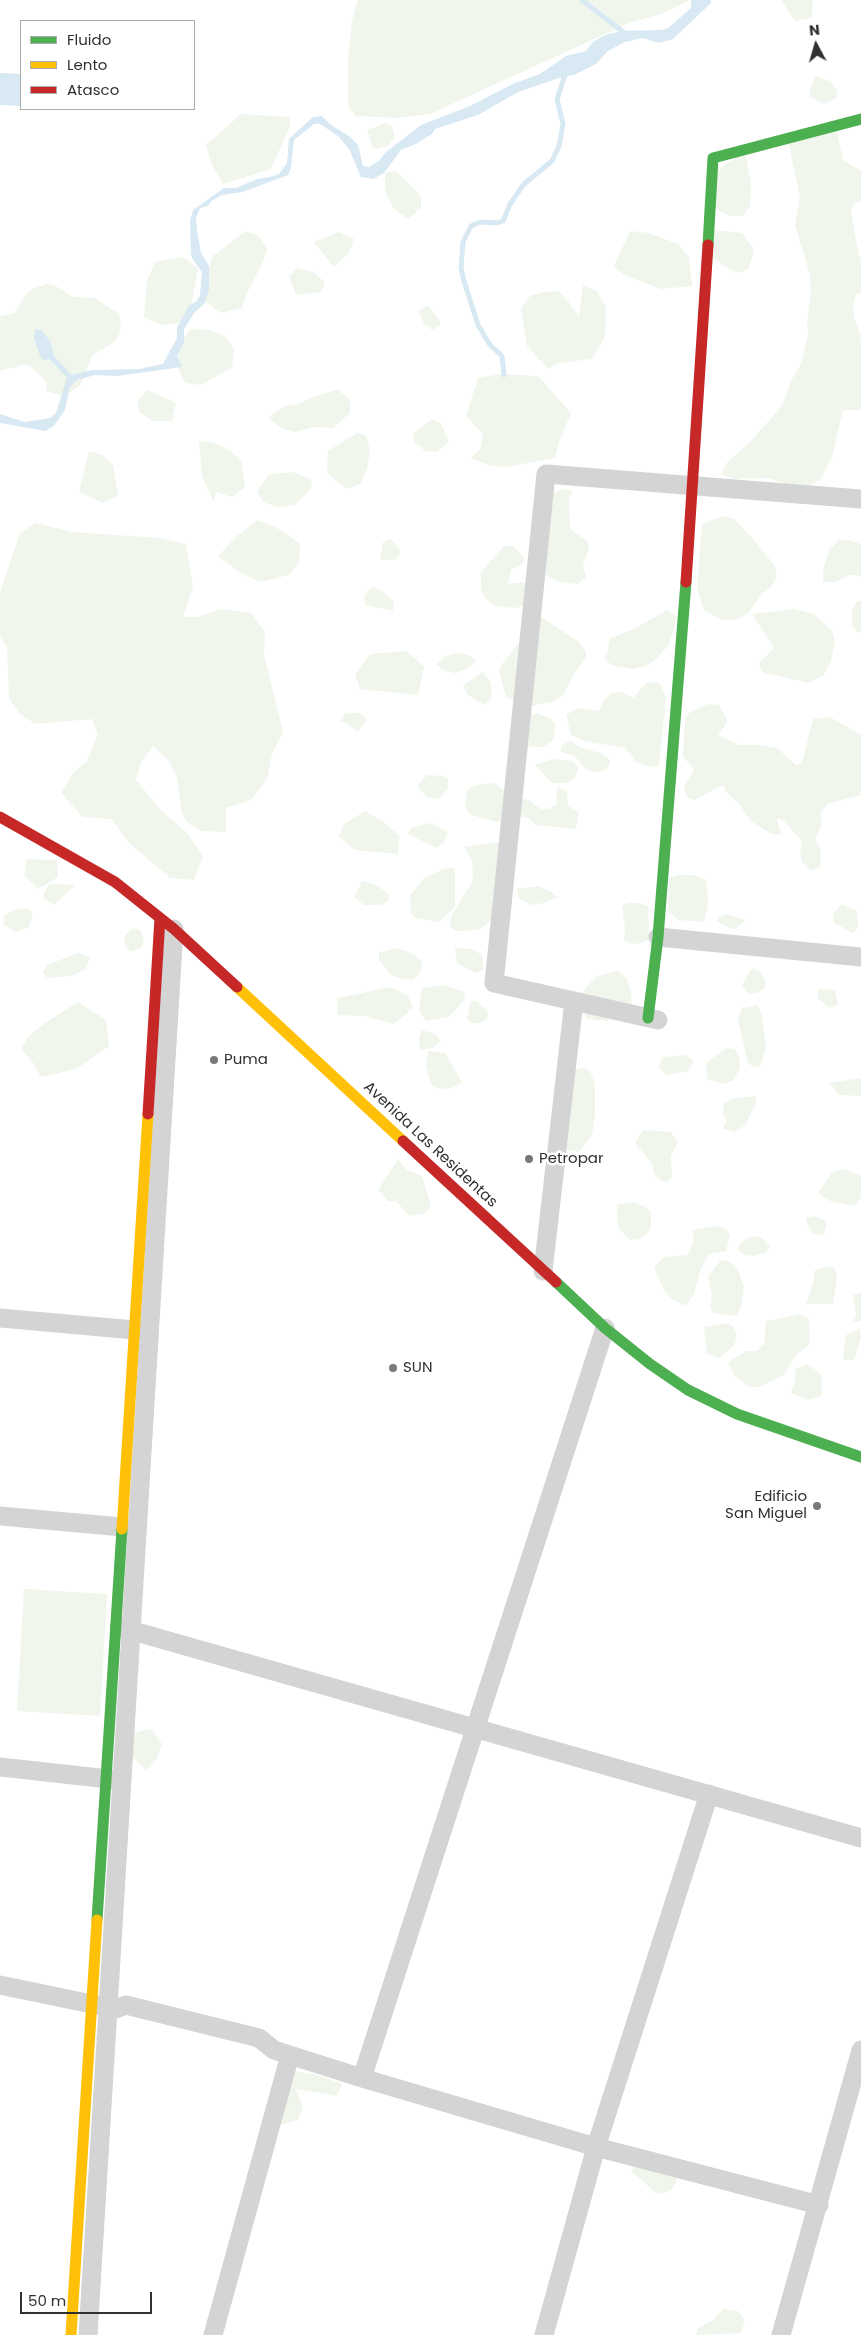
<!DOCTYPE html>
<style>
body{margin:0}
#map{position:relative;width:861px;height:2335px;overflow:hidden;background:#fff;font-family:Poppins,sans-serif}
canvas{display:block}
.legend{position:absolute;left:20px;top:20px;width:175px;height:90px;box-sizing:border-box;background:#fff;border:1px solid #acacac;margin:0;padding:6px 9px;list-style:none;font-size:15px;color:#303030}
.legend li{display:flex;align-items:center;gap:10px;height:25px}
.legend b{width:25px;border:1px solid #acacac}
.north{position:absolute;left:791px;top:20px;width:50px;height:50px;-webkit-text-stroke:4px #fff;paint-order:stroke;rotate:354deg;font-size:14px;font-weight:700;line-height:20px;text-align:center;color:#303030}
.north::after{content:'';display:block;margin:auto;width:18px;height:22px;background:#303030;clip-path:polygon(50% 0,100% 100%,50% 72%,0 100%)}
.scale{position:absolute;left:20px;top:2292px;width:132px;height:22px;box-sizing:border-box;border:2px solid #303030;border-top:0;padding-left:6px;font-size:15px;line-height:18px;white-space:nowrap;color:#303030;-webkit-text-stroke:4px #fff;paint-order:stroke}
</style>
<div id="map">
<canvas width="861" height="2335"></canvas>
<ul class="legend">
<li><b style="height:6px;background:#4caf50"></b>Fluido</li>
<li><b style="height:6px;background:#ffc107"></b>Lento</li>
<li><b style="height:6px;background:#c62828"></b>Atasco</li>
</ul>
<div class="north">N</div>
<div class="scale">50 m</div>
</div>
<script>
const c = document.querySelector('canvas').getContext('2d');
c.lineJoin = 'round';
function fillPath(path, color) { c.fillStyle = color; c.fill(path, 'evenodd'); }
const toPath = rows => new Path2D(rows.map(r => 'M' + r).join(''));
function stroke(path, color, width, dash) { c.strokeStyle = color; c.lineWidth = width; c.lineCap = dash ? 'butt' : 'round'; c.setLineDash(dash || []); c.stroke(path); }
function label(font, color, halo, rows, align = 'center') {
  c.font = font + ' Poppins,sans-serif'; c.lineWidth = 5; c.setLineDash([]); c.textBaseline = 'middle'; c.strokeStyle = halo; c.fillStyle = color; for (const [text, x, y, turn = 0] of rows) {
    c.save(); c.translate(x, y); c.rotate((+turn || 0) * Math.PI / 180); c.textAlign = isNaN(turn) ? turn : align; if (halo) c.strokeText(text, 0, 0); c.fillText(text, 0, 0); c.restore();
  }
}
const green = toPath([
 [358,0,690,0,661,14,629,23,430,114,396,118,356,116,348,106,348,60,352,21],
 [781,0,813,0,812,18,795,21],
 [816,76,827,80,833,85,838,91,836,98,824,104,810,97,810,89],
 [241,114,290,117,290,126,271,169,223,184,211,163,206,145],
 [386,123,392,127,395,137,388,146,373,149,367,130],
 [837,131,843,160,861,171,861,202,855,202,851,211,859,257,861,257,861,294,857,293,853,305,854,317,861,338,861,410,843,410,832,457,820,480,806,487,791,487,770,478,734,479,721,474,728,461,749,443,782,406,792,379,801,364,808,335,807,325,811,290,810,275,795,225,800,197,787,136],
 [745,151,751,184,750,206,743,216,730,216,707,204,711,175],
 [396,171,421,196,421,208,408,219,394,209,385,191,385,173],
 [714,230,742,233,754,250,748,270,735,273,707,253],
 [246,231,259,236,267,249,264,260,247,293,242,308,221,313,204,301,203,283,213,256],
 [630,231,649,233,678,244,689,257,692,286,661,289,624,275,614,266],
 [339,232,354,239,349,253,334,267,314,242],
 [182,257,198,268,190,312,182,323,162,325,144,317,147,281,155,262],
 [297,268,313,272,325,282,321,292,296,295,289,276],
 [47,284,54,285,73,297,95,298,119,314,121,329,118,337,113,343,93,355,80,385,68,394,61,395,46,391,47,383,42,377,30,366,23,365,0,371,0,316,15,313,26,294,32,289],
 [583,285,597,291,606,307,605,336,592,359,558,363,548,369,527,346,521,308,530,296,544,292,558,291,568,301,579,317],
 [428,305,440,321,440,325,432,330,424,324,419,311],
 [191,329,209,330,225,336,234,349,232,367,201,385,185,383,174,359,177,346],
 [501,374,538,376,571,413,559,442,555,458,506,467,491,466,470,458,480,450,483,434,466,416,478,378],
 [338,389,350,400,350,413,333,428,315,427,295,432,282,429,268,417,285,406,299,404,313,397],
 [148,390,176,403,172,421,153,421,140,413,137,401],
 [432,419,441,424,449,442,437,452,425,451,414,442,413,434],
 [357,433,366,435,370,451,367,470,360,484,346,489,327,473,328,451],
 [199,441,213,442,231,451,241,461,245,487,232,497,216,492,214,502,202,476],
 [89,451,102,455,113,465,118,496,103,503,79,492],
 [293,472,312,480,311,489,295,505,277,507,263,502,257,491,269,474],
 [561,489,573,491,569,499,570,529,587,541,589,548,583,565,586,577,578,584,558,582,545,574,550,496],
 [723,516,734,519,755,541,775,566,777,576,771,587,762,594,748,613,736,620,721,620,704,610,697,588,702,524],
 [258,520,281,530,300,544,299,562,289,575,260,582,241,573,218,556,237,536],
 [36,523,72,532,159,538,186,544,193,587,183,617,197,617,221,609,251,613,265,632,264,655,283,732,272,754,267,779,251,800,226,808,226,832,201,831,187,822,182,813,177,778,169,761,153,746,141,762,136,780,161,810,187,833,203,856,194,880,170,878,128,842,112,819,82,817,61,792,74,772,87,761,98,734,92,719,35,724,19,713,9,699,7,646,0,637,0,592,20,533],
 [390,539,400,549,400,555,395,560,380,560,383,542],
 [839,540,848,540,861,544,861,577,857,575,849,575,836,582,823,582,823,571,829,550],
 [504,546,513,546,525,559,521,565,511,570,508,584,523,582,534,595,528,605,515,608,495,606,484,597,481,589,481,572],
 [372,587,381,590,394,602,393,611,365,605,364,596],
 [861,601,861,632,858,633,852,626,852,611,856,602],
 [794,609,814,614,832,631,835,641,831,661,823,676,808,683,762,672,759,663,774,648,752,614],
 [667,610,677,617,669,645,656,659,646,666,632,669,611,665,604,657,607,654,610,638,634,629],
 [540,616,579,642,586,652,586,658,574,674,564,694,553,702,530,706,506,697,499,670,502,664],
 [407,651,424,667,418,695,360,689,355,674,370,654],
 [457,653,471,656,476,661,467,669,455,673,445,671,436,665,445,656],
 [483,672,491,683,492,697,484,705,468,695,463,686],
 [657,682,661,685,666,698,659,765,651,767,636,762,625,748,585,741,571,735,566,715,577,708,599,711,605,699,612,693,621,692,633,698,646,683],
 [708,704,719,705,726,717,727,723,718,735,739,745,758,745,777,748,796,765,802,763,813,719,830,717,861,735,861,795,827,804,820,814,822,824,815,839,821,850,820,868,811,871,802,862,800,851,802,841,784,821,778,818,777,820,781,835,771,834,751,821,739,804,726,792,723,785,695,800,688,798,684,791,685,783,693,773,693,768,683,757,685,718,690,712],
 [346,713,359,713,365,717,366,721,358,731,340,720],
 [537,713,550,718,556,725,553,740,543,747,526,746,524,720],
 [570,741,584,749,602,753,610,760,610,764,604,771,595,772,588,770,583,767,575,756,561,752,561,746],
 [553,759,572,761,579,767,575,778,566,783,552,783,535,765],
 [427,775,442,776,448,779,448,789,438,799,428,798,417,786],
 [495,783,507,793,502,820,497,822,471,815,465,807,467,790,476,785],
 [560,788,567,791,568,806,579,812,576,829,536,825,528,818,520,816,518,800,527,799,541,809,549,809,556,804,557,789],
 [365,811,384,822,399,836,398,854,354,850,339,836,344,824],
 [431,823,448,832,444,842,436,848,408,834,410,828],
 [499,842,494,919,478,930,455,931,450,926,451,916,473,881,472,860,464,847],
 [26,859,57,860,58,877,38,889,25,876],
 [455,868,455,907,439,922,415,918,411,913,410,896,423,879,443,869],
 [677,875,693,875,706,880,708,903,704,922,678,920,668,911,669,878],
 [362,881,374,884,387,892,389,895,388,901,381,905,364,905,354,897],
 [50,884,75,885,54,905,44,899,44,892],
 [539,886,555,894,556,898,544,903,532,905,518,898,517,889],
 [628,903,639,903,648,906,649,939,641,943,632,944,624,940,625,928,622,906],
 [842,904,857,911,858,928,853,933,834,923,833,914],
 [27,908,33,913,29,927,15,932,4,924,4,916,14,910],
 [726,914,746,920,735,929,731,929,717,921,718,917],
 [133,928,140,930,144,939,142,947,130,952,124,944,125,935],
 [397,948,411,953,419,958,422,963,421,971,413,980,399,978,391,975,379,960,379,952],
 [455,948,473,949,483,956,483,970,475,973,457,963],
 [78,953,90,957,85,969,72,976,47,978,43,971,47,965],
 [753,968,760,972,765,980,765,988,758,993,749,994,742,986,749,972],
 [618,971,627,979,631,992,632,1007,607,1021,587,1019,579,995,597,976],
 [444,985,464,992,465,999,449,1017,426,1021,419,1011,422,988],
 [391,987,408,996,413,1008,394,1024,364,1016,338,1015,337,998],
 [818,989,835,990,838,1005,829,1008,818,999],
 [473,1001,477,1001,486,1009,488,1013,487,1019,480,1023,472,1023,466,1018,469,1014,470,1003],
 [78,1002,106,1020,109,1046,76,1069,41,1077,32,1061,21,1049,28,1037,45,1023],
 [758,1005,762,1017,766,1048,761,1065,757,1067,748,1064,738,1020,742,1008],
 [422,1030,435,1034,441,1041,433,1048,420,1050,419,1038],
 [726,1048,735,1049,739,1056,740,1068,733,1081,723,1084,707,1079,706,1063],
 [428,1051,445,1053,462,1082,452,1088,439,1089,432,1086,426,1066],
 [684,1055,694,1061,688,1071,667,1075,658,1067,663,1057],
 [585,1068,591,1073,595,1084,595,1116,592,1135,579,1152,560,1149,568,1070],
 [861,1078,861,1096,839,1095,829,1083],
 [756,1096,756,1104,745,1125,736,1132,723,1129,727,1120,723,1114,724,1104,731,1099],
 [643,1130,671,1132,678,1142,671,1156,672,1177,666,1183,655,1176,652,1164,635,1143],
 [398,1159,407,1170,422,1176,431,1205,426,1213,409,1216,396,1201,388,1201,378,1190],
 [843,1169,861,1176,861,1198,854,1206,830,1201,818,1193,832,1172],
 [633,1202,645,1207,651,1212,651,1227,646,1235,639,1239,630,1240,618,1228,617,1205],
 [815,1216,827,1222,824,1235,814,1234,807,1225,806,1218],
 [715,1226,726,1229,730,1235,726,1251,709,1254,700,1271,694,1294,686,1306,672,1299,665,1292,654,1268,664,1257,688,1255,694,1239,692,1230],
 [758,1236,762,1238,770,1247,765,1253,754,1256,744,1255,737,1249,740,1244,747,1238],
 [721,1260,729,1261,738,1270,744,1287,741,1307,736,1316,713,1313,710,1307,712,1295,708,1276],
 [829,1266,835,1269,837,1279,833,1304,807,1304,805,1307,813,1284,815,1270],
 [861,1293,861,1321,853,1322,856,1315,853,1295],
 [800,1314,809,1319,810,1341,807,1347,796,1355,784,1375,759,1387,750,1387,734,1375,728,1362,746,1351,756,1351,764,1345,766,1321],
 [728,1323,734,1328,737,1337,734,1345,720,1358,707,1354,704,1327],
 [860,1328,861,1338,855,1357,853,1360,845,1360,843,1357,846,1335],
 [808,1364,821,1374,822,1386,821,1396,808,1400,791,1393,795,1382,795,1369],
 [24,1589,107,1594,100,1716,17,1711],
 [151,1729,162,1744,157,1759,146,1770,127,1752,132,1733],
 [293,2071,318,2075,342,2084,337,2096,296,2089,303,2107,298,2120,277,2126],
 [655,2153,676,2168,677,2181,671,2191,657,2194,631,2171,642,2155],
 [723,2309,738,2311,745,2321,741,2333,696,2335,698,2328,713,2320]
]);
const water = toPath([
 [691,0,711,0,711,3,673,39,659,43,642,38,625,42,608,51,596,64,574,75,562,77,518,92,478,115,435,129,432,134,416,144,401,150,384,173,373,179,361,177,349,149,338,136,320,124,314,124,294,140,291,168,288,175,243,192,222,195,211,201,208,206,200,208,196,218,197,230,201,253,209,266,209,290,205,303,194,313,184,329,184,342,177,356,182,367,117,376,95,375,77,380,70,387,65,410,54,426,45,431,0,423,0,414,25,422,50,418,56,413,67,377,75,374,93,370,139,369,163,364,177,338,177,328,189,305,196,302,200,296,202,272,193,260,191,254,190,221,193,210,224,188,236,188,257,179,274,176,279,174,287,163,289,139,313,117,322,116,331,125,349,136,358,145,363,166,369,167,380,160,386,152,421,125,470,106,515,83,540,74,566,56,586,51,593,42,605,35,621,31,662,30,668,28,691,8],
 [0,73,21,74,21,106,0,105],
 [35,329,41,330,50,341,55,359,43,360,40,356,34,338]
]);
const stream = toPath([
 [582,0,627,35],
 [49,355,71,378,75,377],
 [504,375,502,356,490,345,478,325,464,281,461,268,463,242,471,226,480,222,497,223,503,221,510,204,524,184,552,161,559,146,563,124,557,99,566,72]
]);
const street = toPath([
 [658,937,861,957],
 [658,1020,494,983,546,474,861,499],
 [543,1271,574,1001],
 [0,1318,146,1331],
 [0,1516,133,1528],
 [119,1627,861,1838],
 [0,1767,118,1780],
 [0,1985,116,2009,126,2005,259,2038,274,2050,362,2078,596,2147,819,2205],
 [362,2078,605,1328],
 [88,2335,174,929],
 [213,2335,290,2055],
 [544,2335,596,2147,709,1794],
 [781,2335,861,2050]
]);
const fast = toPath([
 [708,245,713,158,861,119],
 [648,1018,658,937,686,582],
 [556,1282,605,1328,650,1364,688,1390,737,1414,861,1457],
 [97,1920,122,1529]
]);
const slow = toPath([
 [237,987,403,1141],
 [122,1529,148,1114],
 [71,2335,97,1920]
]);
const jam = toPath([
 [686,582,708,245],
 [0,817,115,882,174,929,237,987],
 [148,1114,160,918],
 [403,1141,556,1282]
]);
const markers = [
 [214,1060,5,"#787878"],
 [529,1159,5,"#787878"],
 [393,1368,5,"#787878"],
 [817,1506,5,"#787878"]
];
const poiNames = [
 ["Puma",224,1060],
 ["Petropar",539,1159],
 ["SUN",403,1368],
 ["Edificio",807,1497,"right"],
 ["San Miguel",807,1514,"right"]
];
const streetNames = [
 ["Avenida Las Residentas",430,1145,43]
];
fillPath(green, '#f1f6ec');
fillPath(water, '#d8e9f4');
stroke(stream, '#d8e9f4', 5);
stroke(street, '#d4d4d4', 19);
stroke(fast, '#4caf50', 11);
stroke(slow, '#ffc107', 11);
stroke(jam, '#c62828', 11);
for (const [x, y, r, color] of markers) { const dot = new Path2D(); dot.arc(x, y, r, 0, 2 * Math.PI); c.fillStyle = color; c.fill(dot); stroke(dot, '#fff', 2); }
label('15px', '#303030', '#fff', poiNames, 'left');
label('15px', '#303030', '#fff', streetNames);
</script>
